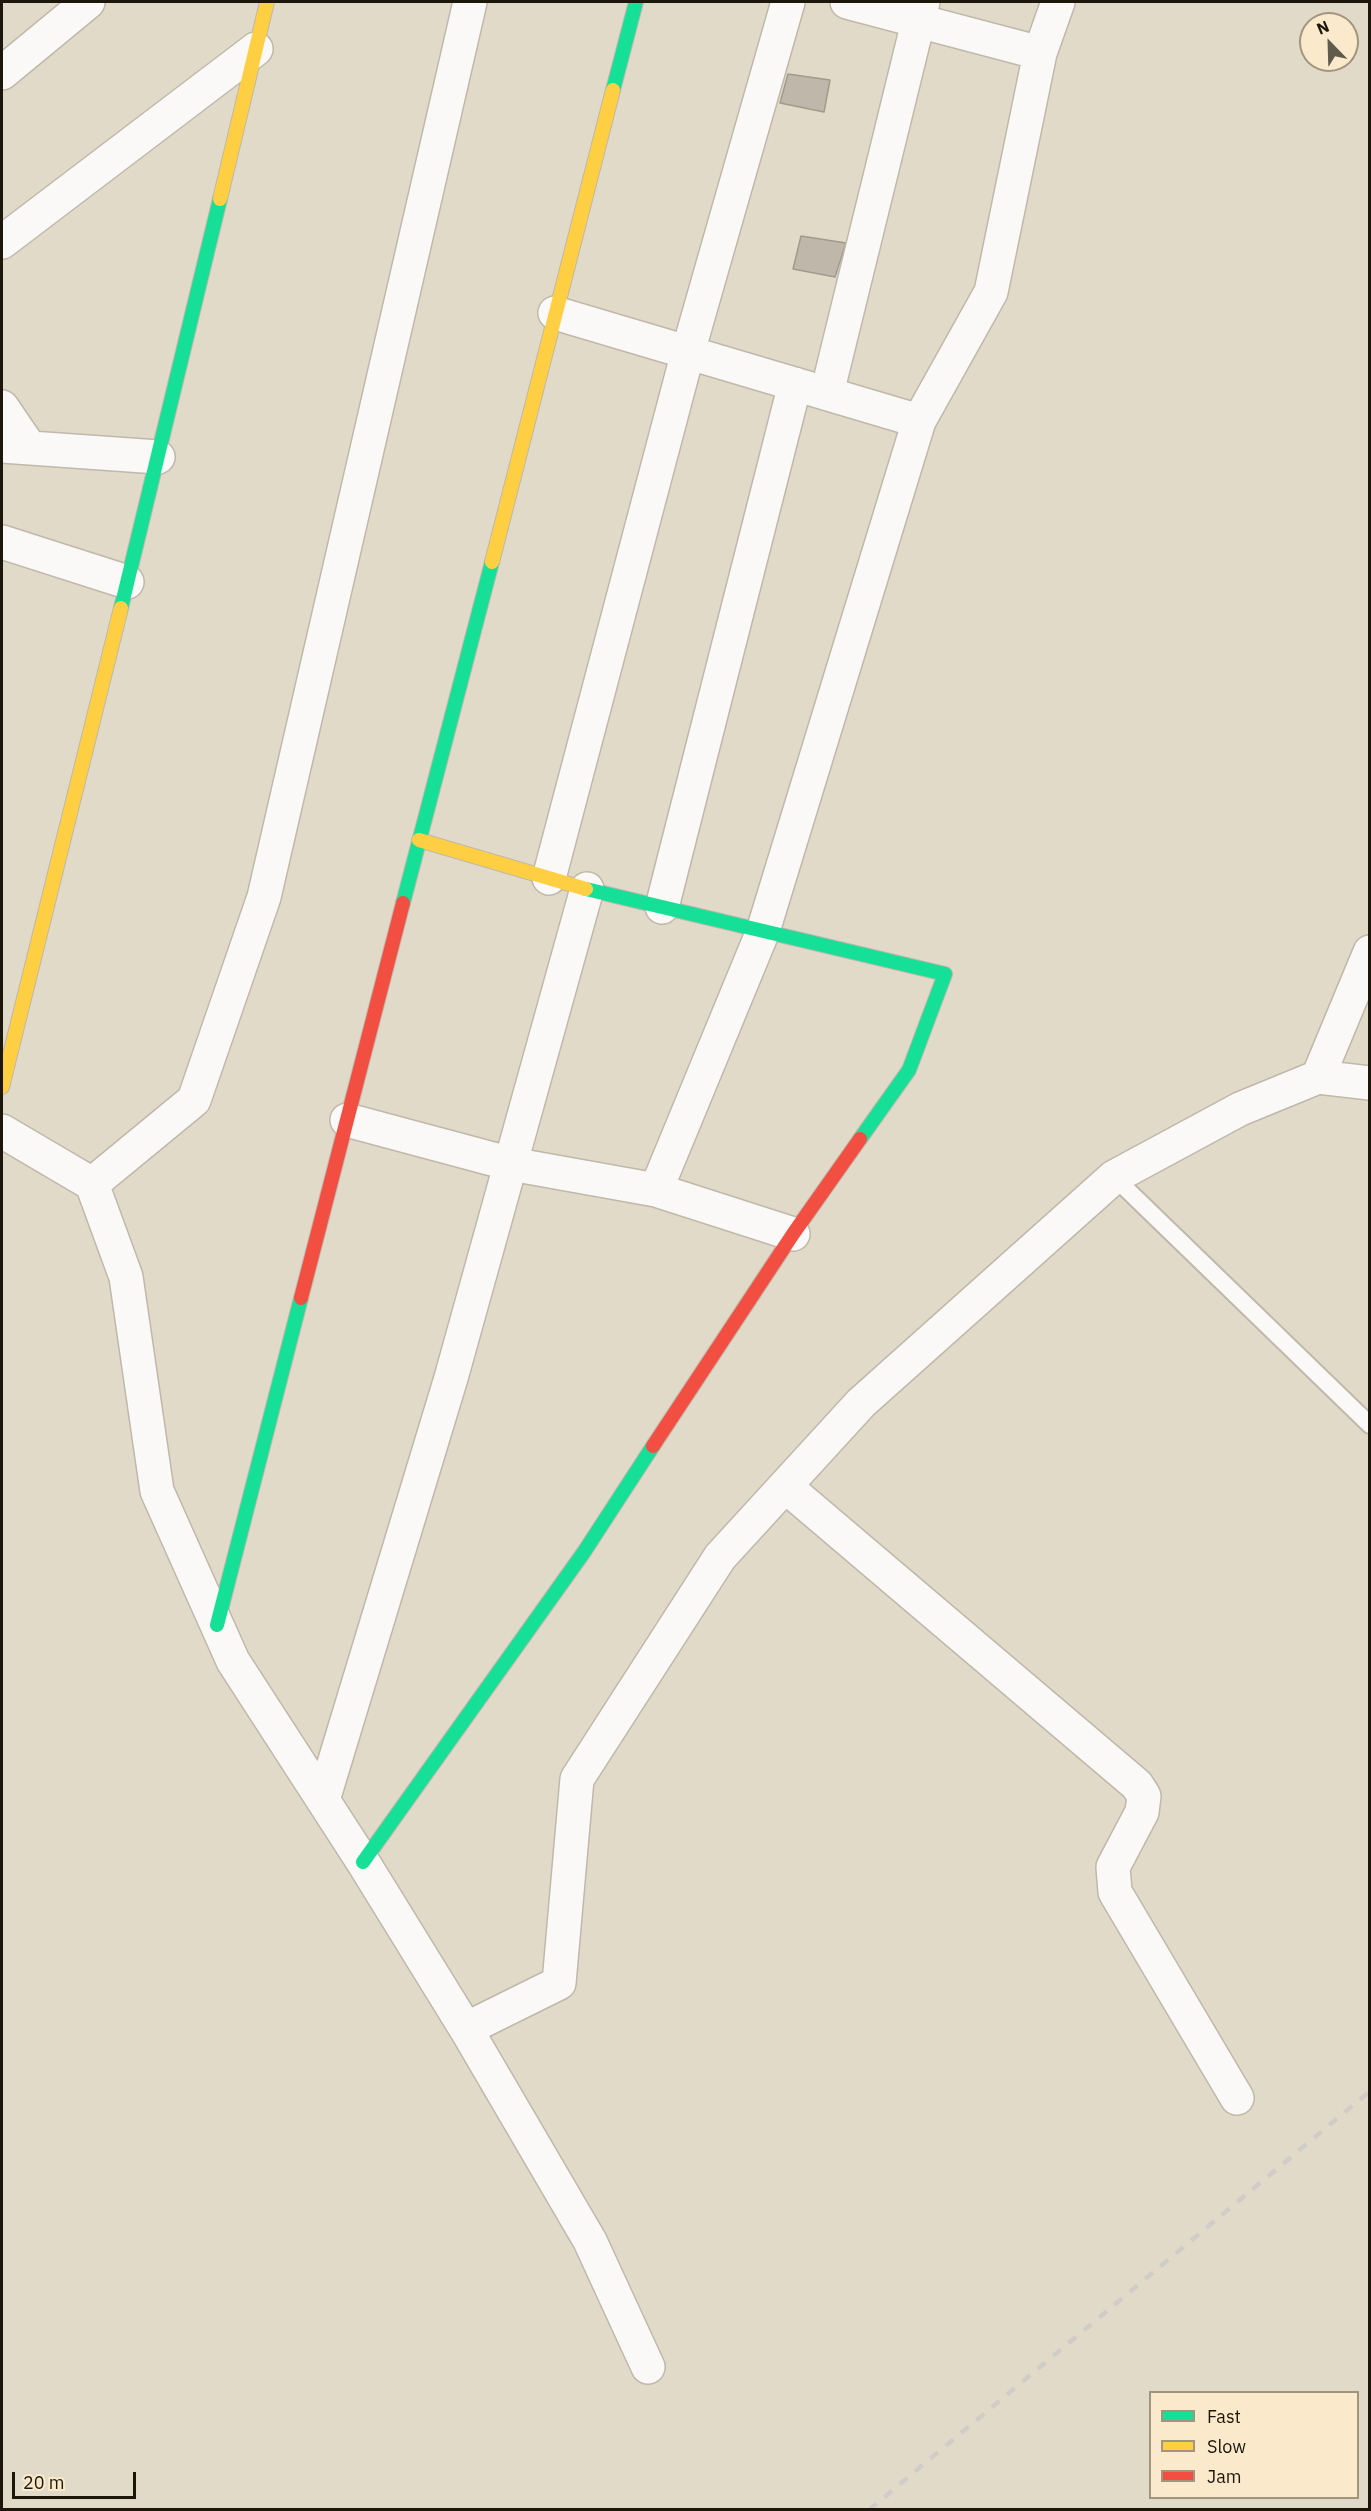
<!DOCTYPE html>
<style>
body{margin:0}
#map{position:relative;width:1371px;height:2511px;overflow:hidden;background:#e2dac8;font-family:"IBM Plex Sans",sans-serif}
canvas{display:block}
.frame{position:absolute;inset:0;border:3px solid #1c160b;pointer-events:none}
.legend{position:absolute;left:1149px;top:2391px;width:210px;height:108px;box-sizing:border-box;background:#faeacb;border:2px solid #a1957e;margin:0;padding:8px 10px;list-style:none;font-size:18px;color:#1c160b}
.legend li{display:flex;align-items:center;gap:12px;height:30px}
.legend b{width:30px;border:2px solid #a1957e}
.north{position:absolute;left:1299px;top:12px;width:60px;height:60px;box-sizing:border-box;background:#faeacb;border:2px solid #a1957e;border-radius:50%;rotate:337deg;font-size:16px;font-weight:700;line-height:24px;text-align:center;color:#1c160b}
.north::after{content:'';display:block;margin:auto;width:21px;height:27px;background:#615b4d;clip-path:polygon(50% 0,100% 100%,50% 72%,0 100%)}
.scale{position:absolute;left:12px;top:2472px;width:124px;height:27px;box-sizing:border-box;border:3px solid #1c160b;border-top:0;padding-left:8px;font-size:18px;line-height:21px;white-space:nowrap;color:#1c160b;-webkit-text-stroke:4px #faeacb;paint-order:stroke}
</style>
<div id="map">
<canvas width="1371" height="2511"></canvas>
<div class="frame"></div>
<ul class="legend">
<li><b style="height:8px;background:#16e098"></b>Fast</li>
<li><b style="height:8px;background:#ffcf43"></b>Slow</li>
<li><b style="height:8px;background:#f24e42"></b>Jam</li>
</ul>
<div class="north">N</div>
<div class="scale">20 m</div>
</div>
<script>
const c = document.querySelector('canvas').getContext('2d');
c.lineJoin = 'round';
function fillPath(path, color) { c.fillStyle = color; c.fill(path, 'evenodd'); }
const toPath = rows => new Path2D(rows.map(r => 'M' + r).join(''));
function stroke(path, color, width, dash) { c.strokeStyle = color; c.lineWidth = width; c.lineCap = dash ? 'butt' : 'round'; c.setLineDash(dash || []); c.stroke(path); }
const building = toPath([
 [788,74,830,80,824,112,780,103,788,74],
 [801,236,846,243,835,277,793,269,801,236]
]);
const lane = toPath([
 [1114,1177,1370,1425]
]);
const street = toPath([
 [847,2,1040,53],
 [2,73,88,2],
 [2,242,256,49],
 [555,313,919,421,763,931,656,1190,793,1234],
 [827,393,923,2],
 [2,407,30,448],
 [919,421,991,292,1040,53,1058,2],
 [2,446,158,457],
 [2,542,127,582],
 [549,878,688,352,788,2],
 [662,907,795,384],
 [1318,1077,1370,952],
 [347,1120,511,1164,656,1190],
 [2,1131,92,1184,126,1277,157,1491,233,1661,363,1862,466,2029,590,2241,648,2367],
 [92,1184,194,1100,264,897,470,2],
 [785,1486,1137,1785,1144,1796,1142,1812,1113,1867,1115,1892,1237,2098],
 [323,1800,451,1378,587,889],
 [466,2029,559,1983,577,1779,720,1557,861,1403,1114,1177,1240,1109,1318,1077,1370,1083]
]);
const fast = toPath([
 [613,90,636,2],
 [121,608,220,199],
 [586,889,945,974,909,1070,860,1139],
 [403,903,492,562],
 [217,1625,301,1298],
 [363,1862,584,1552,653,1446]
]);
const slow = toPath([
 [220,199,267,2],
 [492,562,613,90],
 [419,840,586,889],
 [2,1087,121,608]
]);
const jam = toPath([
 [301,1298,403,903],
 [653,1446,793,1234,860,1139]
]);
const rail = toPath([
 [869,2510,1370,2091]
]);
fillPath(building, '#bfb8aa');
stroke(building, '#a19a8d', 1.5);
stroke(lane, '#bfb8ab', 20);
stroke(street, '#bfb8ab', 36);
stroke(fast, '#bfb8ab', 16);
stroke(slow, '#bfb8ab', 16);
stroke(jam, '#bfb8ab', 16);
stroke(lane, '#fbf9f7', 16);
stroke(street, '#fbf9f7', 33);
stroke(fast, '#16e098', 14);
stroke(slow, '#ffcf43', 14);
stroke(jam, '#f24e42', 14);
stroke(rail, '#d0cdc8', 4.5, [10, 10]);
</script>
